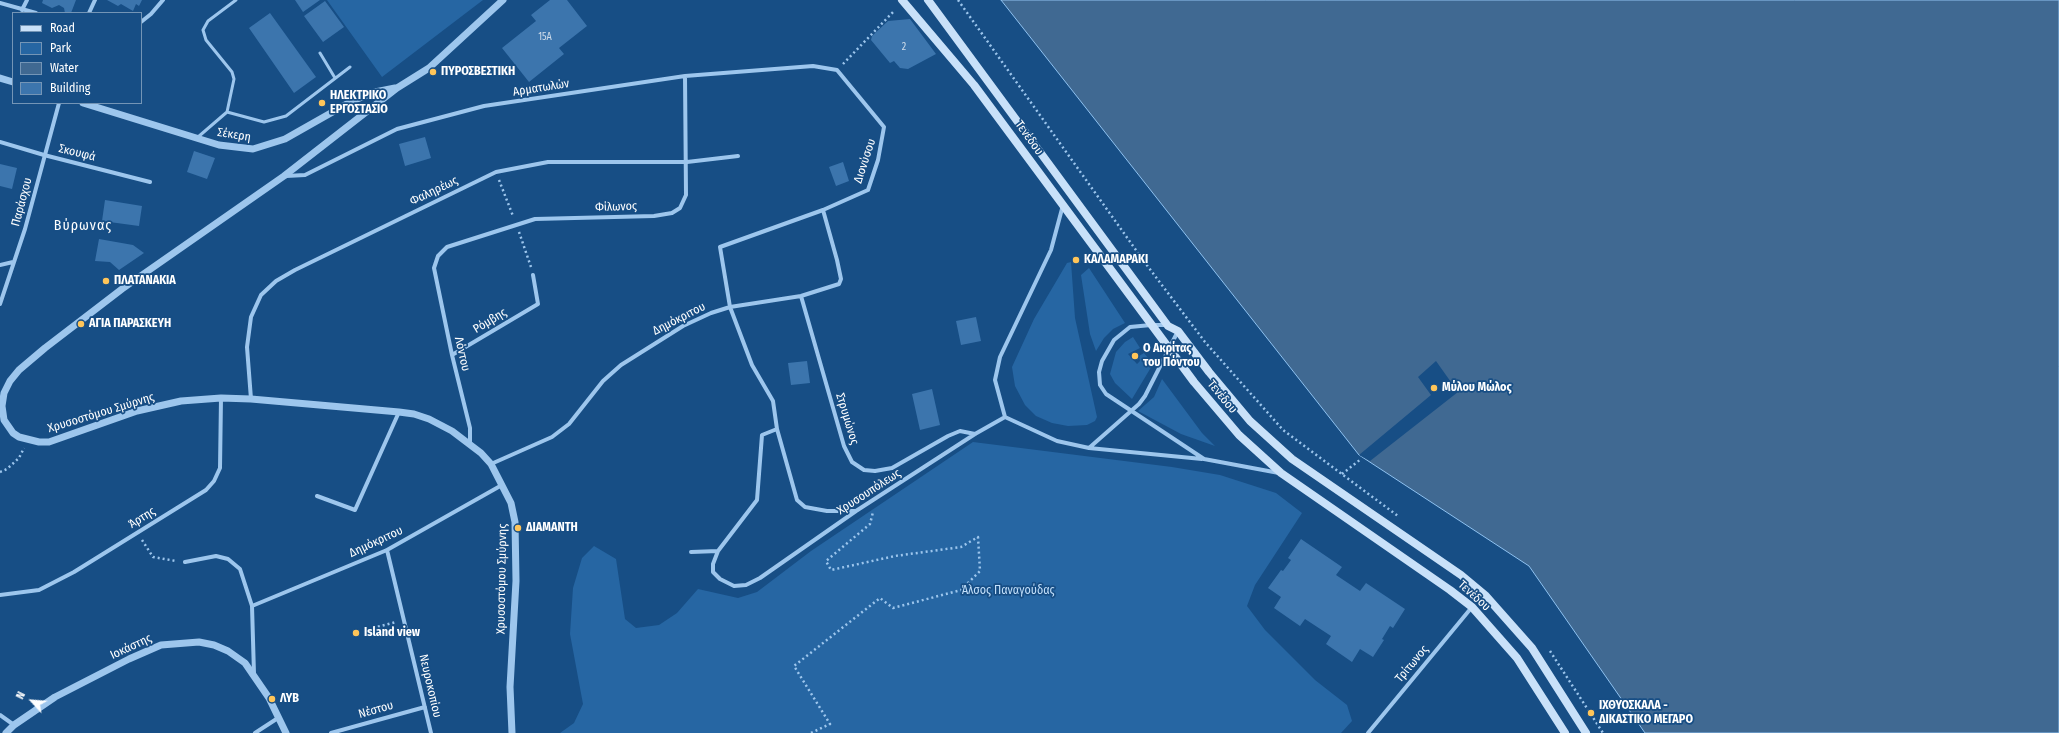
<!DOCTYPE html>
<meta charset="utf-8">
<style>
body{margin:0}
#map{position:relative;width:2059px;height:733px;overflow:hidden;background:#174e85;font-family:"Fira Sans Condensed",sans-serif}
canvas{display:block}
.legend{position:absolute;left:12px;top:12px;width:130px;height:92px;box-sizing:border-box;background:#174e85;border:1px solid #7495b6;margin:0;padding:5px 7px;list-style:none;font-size:12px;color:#fff}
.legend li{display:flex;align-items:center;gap:8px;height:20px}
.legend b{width:20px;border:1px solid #7495b6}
.north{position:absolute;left:12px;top:681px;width:40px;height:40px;-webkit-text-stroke:3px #174e85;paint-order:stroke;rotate:296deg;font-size:11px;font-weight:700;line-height:16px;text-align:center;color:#fff}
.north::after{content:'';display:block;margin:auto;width:14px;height:18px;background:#fff;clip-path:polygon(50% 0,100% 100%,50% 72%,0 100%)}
</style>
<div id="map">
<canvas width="2059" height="733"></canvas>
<ul class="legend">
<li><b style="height:5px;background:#c9e1f9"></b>Road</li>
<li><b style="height:11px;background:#2666a3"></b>Park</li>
<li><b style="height:11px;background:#406992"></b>Water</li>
<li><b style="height:11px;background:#3c75ad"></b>Building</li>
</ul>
<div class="north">N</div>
</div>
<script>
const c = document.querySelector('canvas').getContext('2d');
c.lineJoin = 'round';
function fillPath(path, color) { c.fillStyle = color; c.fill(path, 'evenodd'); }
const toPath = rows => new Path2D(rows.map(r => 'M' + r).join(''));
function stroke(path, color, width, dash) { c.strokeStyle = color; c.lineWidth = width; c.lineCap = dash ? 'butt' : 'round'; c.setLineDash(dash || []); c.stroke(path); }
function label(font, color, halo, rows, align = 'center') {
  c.font = font + ' "Fira Sans Condensed",sans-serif'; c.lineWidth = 3.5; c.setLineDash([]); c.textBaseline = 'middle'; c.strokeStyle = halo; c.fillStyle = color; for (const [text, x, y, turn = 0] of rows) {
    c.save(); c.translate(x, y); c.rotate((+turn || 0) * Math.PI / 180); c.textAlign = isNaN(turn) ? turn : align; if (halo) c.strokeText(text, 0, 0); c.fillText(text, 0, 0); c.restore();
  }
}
const green = toPath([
 [327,0,483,0,382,77],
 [1071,262,1075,318,1097,417,1095,421,1087,425,1068,426,1052,423,1036,416,1025,405,1015,386,1012,367,1034,319,1067,263],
 [1089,268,1125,323,1113,329,1104,338,1096,351,1090,334,1081,275],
 [1133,337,1140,348,1128,354,1137,364,1140,361,1139,356,1144,353,1153,364,1132,399,1115,383,1110,374,1116,352,1125,342],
 [1162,379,1202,433,1215,446,1181,434,1138,411,1154,397],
 [973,442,1172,467,1220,475,1276,493,1302,513,1255,585,1247,606,1265,630,1315,680,1347,705,1352,721,1341,733,560,733,574,723,583,704,570,634,573,588,582,558,594,546,616,559,625,619,636,628,659,625,677,613,698,589,738,598,757,592,811,551]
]);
const water = toPath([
 [1001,0,2059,0,2059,733,1645,733,1529,566,1359,455,1001,0]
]);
const pier = toPath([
 [1436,361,1458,392,1370,461,1359,455,1431,395,1418,377]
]);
const building = toPath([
 [43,0,76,0,71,13,65,13,64,8,59,5,52,8,42,3],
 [107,0,142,0,139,6,136,4,133,11,121,4,118,6],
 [295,0,320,0,303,12],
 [550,0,567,0,587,26,559,48,564,54,529,82,502,48,536,21,531,15],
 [325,1,344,27,323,42,304,16],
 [270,13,316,77,294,93,249,28],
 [910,19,936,54,908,69,900,68,894,61,890,63,871,40,872,36,888,21],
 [425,137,431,158,405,166,399,144],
 [194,151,215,158,207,179,187,172],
 [843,162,849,181,836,186,829,167],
 [0,164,17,168,12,189,0,186],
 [105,200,142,206,139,226,102,221],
 [99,239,133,245,144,253,119,270,110,262,95,261],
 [976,317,981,341,961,345,956,321],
 [807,361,810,383,791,385,788,363],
 [932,389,940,425,920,430,912,394],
 [1301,539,1342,567,1336,575,1360,591,1366,583,1405,609,1393,628,1390,626,1382,639,1384,640,1373,657,1360,649,1352,662,1326,644,1331,636,1305,619,1300,626,1274,608,1281,597,1268,588,1281,570,1283,571,1291,560,1288,558]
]);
const path = toPath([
 [958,0,1143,260,1205,342,1283,430,1398,516],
 [843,64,895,10],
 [499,180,513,216],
 [519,232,531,267],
 [0,472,7,469,19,458,24,448],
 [1342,474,1361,459],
 [142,540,153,557,176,561],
 [373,628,396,622],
 [1550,651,1603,733],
 [811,733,830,724,794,666,880,598,893,608,961,590,980,571,978,537,961,547,895,556,831,570,826,561,870,524,873,512]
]);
const service = toPath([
 [320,53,335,78],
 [227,112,264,122,286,116,350,67],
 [198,137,227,112,234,79,232,72,206,40,203,30,208,21,236,0]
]);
const minor = toPath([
 [0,3,36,13],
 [22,10,27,0],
 [89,13,95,0],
 [141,22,151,14,163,0],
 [0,142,44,155,150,182],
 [286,176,305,175,397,129,484,106,685,76,813,66,837,70,884,127,878,160,868,190,823,210,720,247,730,307,752,365,773,401,777,429,797,500,805,507,827,511,856,511],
 [0,265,13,262],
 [801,296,844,446,852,462,864,470,875,471,892,468,948,436,960,431,975,434],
 [0,304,25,229,59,103],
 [1167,325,1151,325,1130,327,1114,340,1102,361,1099,372,1100,385,1106,394,1204,459,1279,473],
 [452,355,538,304,533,275],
 [251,399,247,347,251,317,261,295,276,281,295,270,496,172,548,162,687,162,738,156],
 [1005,417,995,380,1000,357,1051,250,1063,205],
 [1005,417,1057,441,1089,448,1202,459],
 [777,429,762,435,757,500,718,551,713,564,713,572,720,579,734,586,746,585,760,578,856,511,975,434,1005,417],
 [470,444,470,428,452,355,434,268,438,256,447,247,535,219,654,216,672,213,680,208,686,195,685,76],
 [1089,448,1139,404,1145,396,1178,331],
 [491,464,552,437,569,424,603,381,621,365,683,326,711,313,730,307,801,296,839,284,841,279,837,260,823,210],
 [317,496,355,510,399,412],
 [387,550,431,733],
 [691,552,718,551],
 [185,562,216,556,228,559,240,569,252,606],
 [0,595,39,590,74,572,206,490,214,481,220,468,221,398],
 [254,674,252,606,387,550,502,485],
 [0,715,14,725],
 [255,733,278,718],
 [331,733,425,707],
 [1368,733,1472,607]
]);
const tertiary = toPath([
 [503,0,429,68,397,88,284,176,122,289,45,348,19,370,10,381,4,393,2,406,4,420,13,433,19,437,39,442,49,442,137,411,181,401,221,398,251,399,399,412,414,414,429,419,452,431,481,453,491,464,511,503,515,522,516,581,510,687,512,733],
 [0,78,13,82],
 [83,103,219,145,253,149,285,139,352,101,375,92,395,88],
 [6,733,14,725,55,697,129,659,161,645,199,642,214,645,228,651,245,663,269,698,286,733]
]);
const secondary = toPath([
 [902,0,974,85,1194,382,1239,435,1281,473,1450,590,1472,607,1517,658,1565,733],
 [928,0,1168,326,1178,331,1209,372,1250,421,1292,459,1461,575,1485,595,1532,648,1586,733]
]);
const markers = [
 [433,72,4,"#ffc559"],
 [322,103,4,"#ffc559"],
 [1076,260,4,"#ffc559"],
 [106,281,4,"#ffc559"],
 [81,324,4,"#ffc559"],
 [1135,356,4,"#ffc559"],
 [1434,388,4,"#ffc559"],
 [518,528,4,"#ffc559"],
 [356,633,4,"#ffc559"],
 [272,699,4,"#ffc559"],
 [1591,713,4,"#ffc559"]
];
const numberNames = [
 ["15Α",545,37],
 ["2",904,47]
];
const poiNames = [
 ["ΠΥΡΟΣΒΕΣΤΙΚΗ",441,72],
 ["ΗΛΕΚΤΡΙΚΟ",330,96],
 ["ΕΡΓΟΣΤΑΣΙΟ",330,110],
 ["ΚΑΛΑΜΑΡΑΚΙ",1084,260],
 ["ΠΛΑΤΑΝΑΚΙΑ",114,281],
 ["ΑΓΙΑ ΠΑΡΑΣΚΕΥΗ",89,324],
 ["Ο Ακρίτας",1143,349],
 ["του Πόντου",1143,363],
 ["Μύλου Μώλος",1442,388],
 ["ΔΙΑΜΑΝΤΗ",526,528],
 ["Island view",364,633],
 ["ΛΥΒ",280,699],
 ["ΙΧΘΥΟΣΚΑΛΑ -",1599,706],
 ["ΔΙΚΑΣΤΙΚΟ ΜΕΓΑΡΟ",1599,720]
];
const streetNames = [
 ["Αρματωλών",541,88,-9],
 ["Σέκερη",234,135,9],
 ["Τενέδου",1029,138,54],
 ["Σκουφά",77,153,14],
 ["Διονύσου",865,161,-72],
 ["Φαληρέως",434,191,-26],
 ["Παράσχου",22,202,-75],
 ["Φίλωνος",616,207,-2],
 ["Δημόκριτου",679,319,-27],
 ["Ρόμβης",490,321,-31],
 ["Λόντου",462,354,77],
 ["Τενέδου",1222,397,50],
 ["Χρυσοστόμου Σμύρνης",101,413,-17],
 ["Στρυμώνος",847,419,73],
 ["Χρυσουπόλεως",869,492,-33],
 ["Άρτης",142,518,-32],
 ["Δημόκριτου",376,542,-25],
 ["Χρυσοστόμου Σμύρνης",502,579,-89],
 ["Τενέδου",1474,596,42],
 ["Ιοκάστης",131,647,-25],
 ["Τρίτωνος",1412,664,-50],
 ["Νευροκοπίου",430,686,77],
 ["Νέστου",376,710,-16]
];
const parkNames = [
 ["Άλσος Παναγούδας",1008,591]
];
const quarterNames = [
 ["Βύρωνας",83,226]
];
fillPath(green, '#2666a3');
fillPath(water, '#406992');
stroke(water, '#8fc2f0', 1);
fillPath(pier, '#174e85');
fillPath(building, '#3c75ad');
stroke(path, '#9dc6ed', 2.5, [2, 3]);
stroke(service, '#9dc6ed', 3);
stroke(minor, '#9dc6ed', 4);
stroke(tertiary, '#9dc6ed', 7);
stroke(secondary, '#c9e1f9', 8);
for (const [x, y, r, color] of markers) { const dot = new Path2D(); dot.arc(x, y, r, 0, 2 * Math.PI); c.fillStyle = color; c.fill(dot); stroke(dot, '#174e85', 1.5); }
label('10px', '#cedcea', null, numberNames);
label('bold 12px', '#fff', '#174e85', poiNames, 'left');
label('12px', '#fff', '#174e85', streetNames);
label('12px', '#c2dffa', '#174e85', parkNames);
c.letterSpacing = '1px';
label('14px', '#fff', '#174e85', quarterNames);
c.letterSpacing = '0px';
</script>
